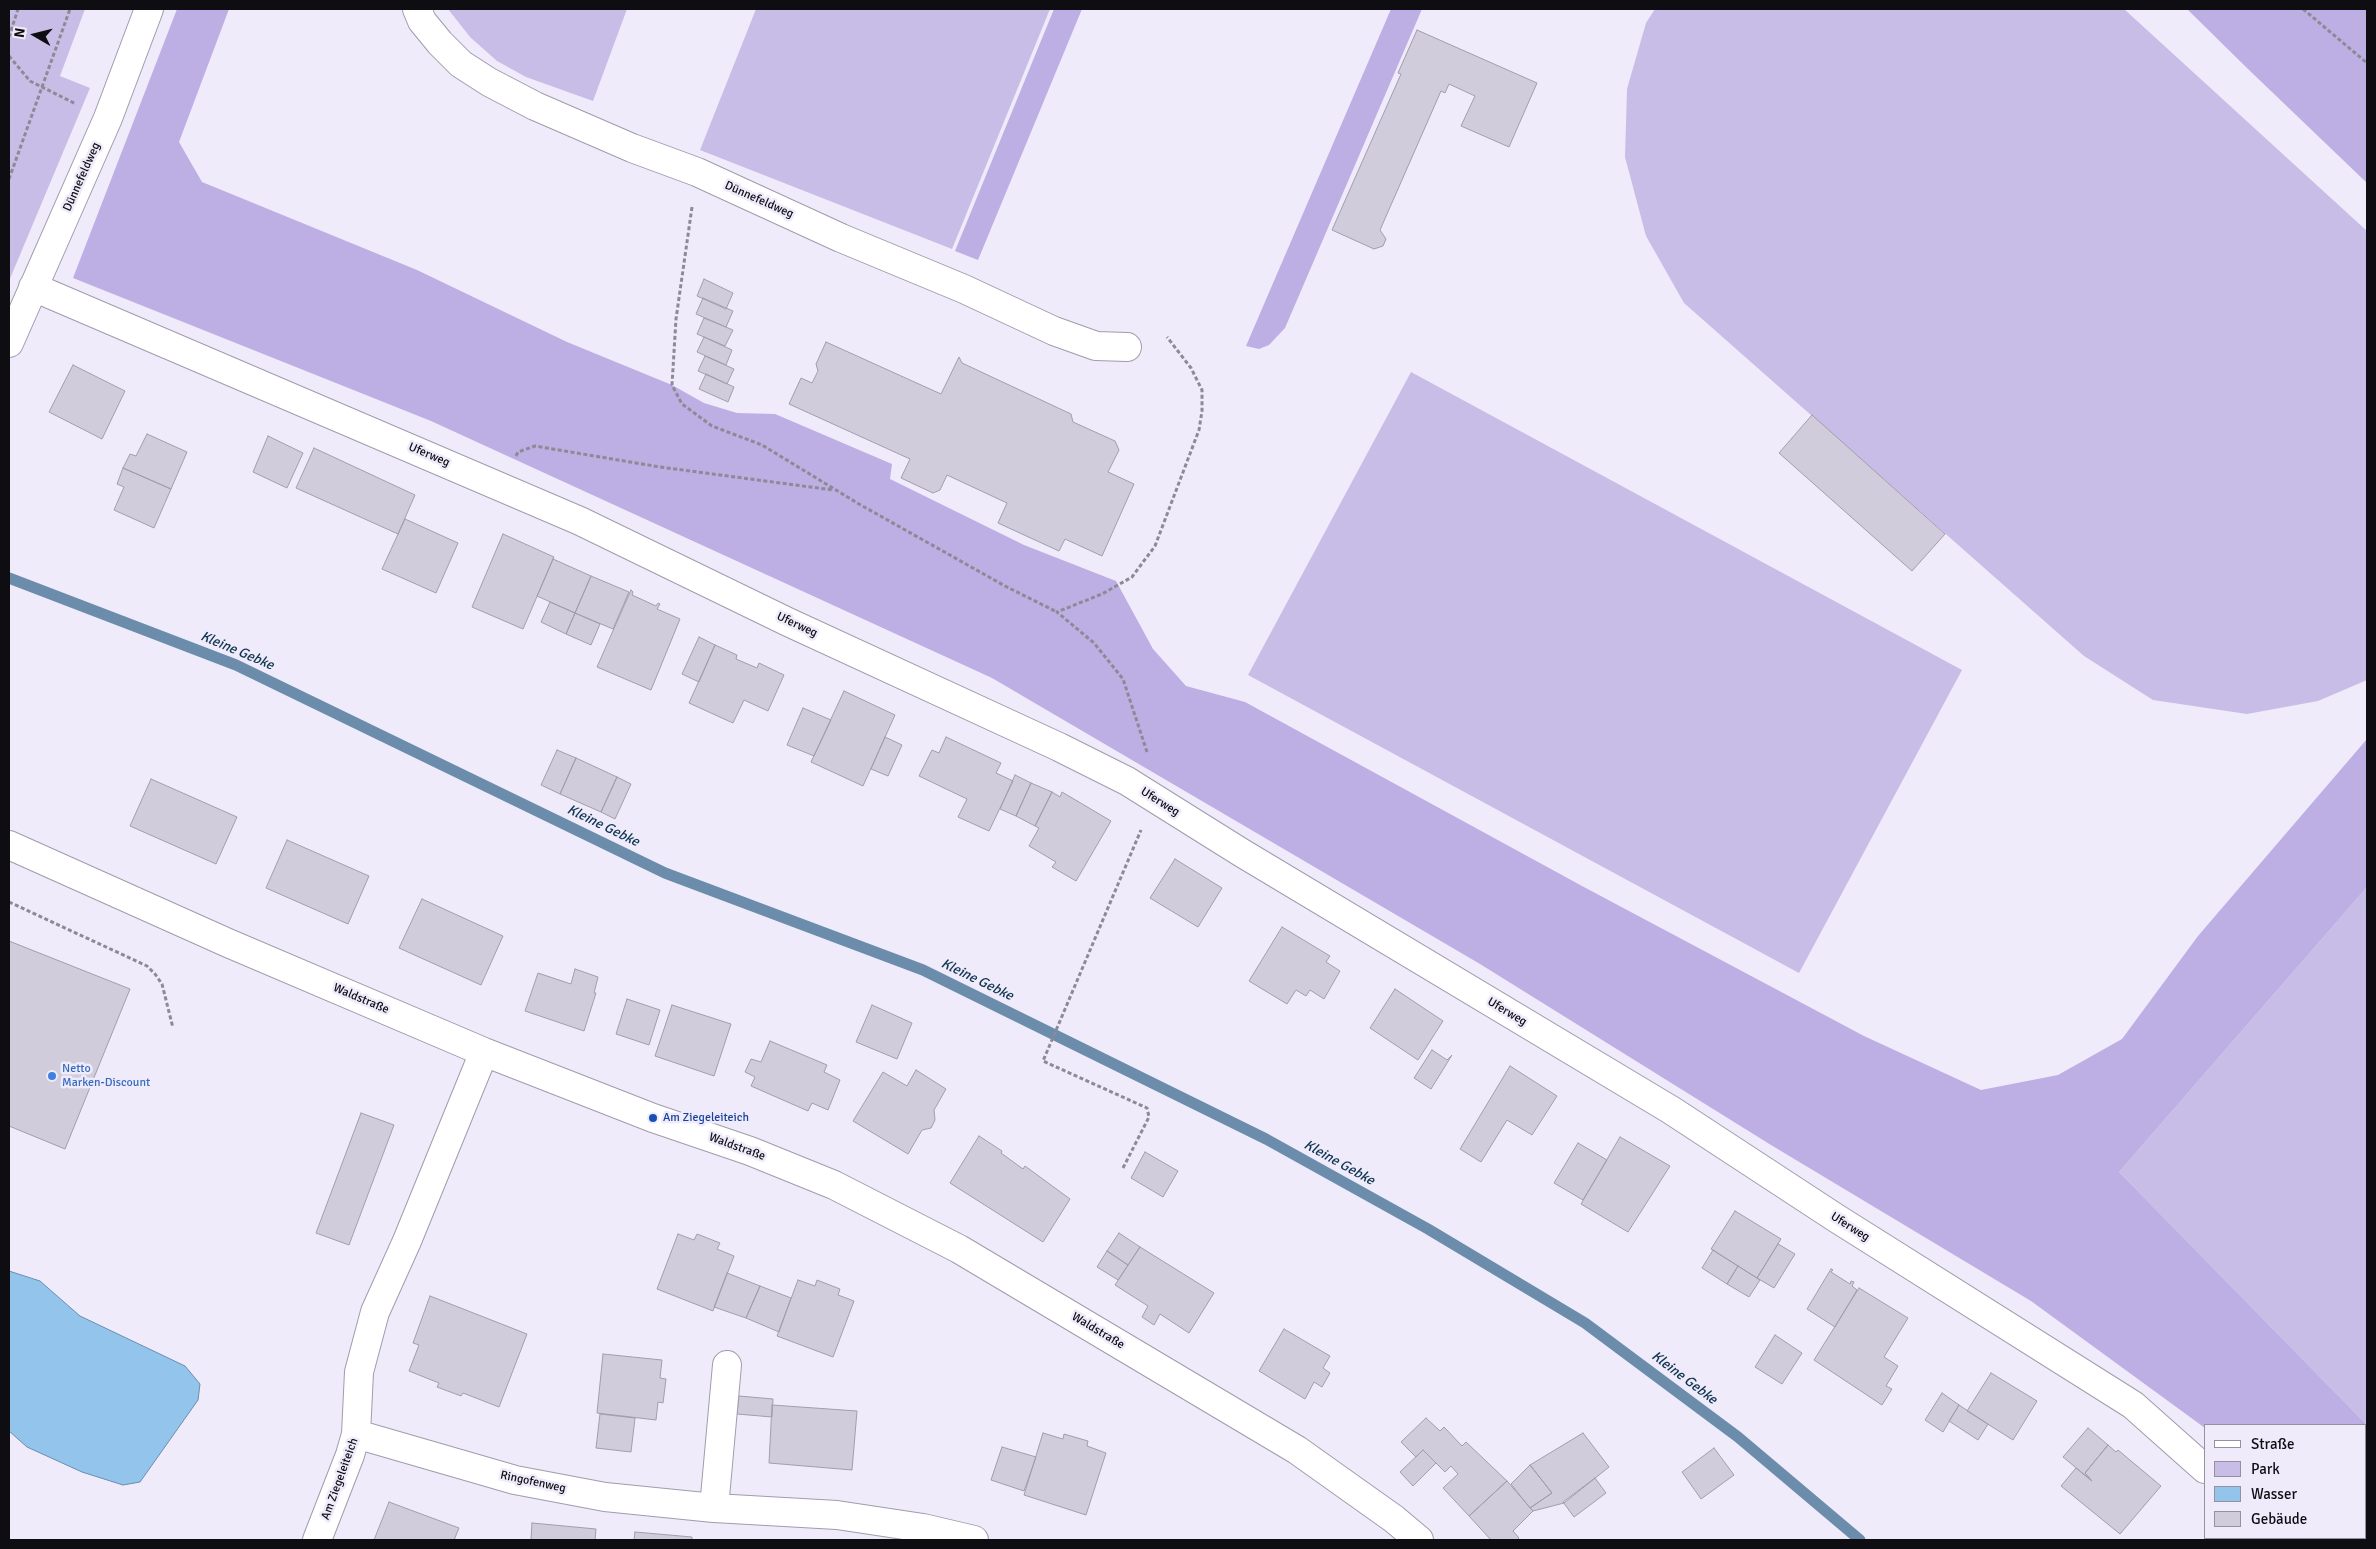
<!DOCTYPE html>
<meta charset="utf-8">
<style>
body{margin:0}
#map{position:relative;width:2376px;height:1549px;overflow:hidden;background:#efebfb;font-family:Signika,sans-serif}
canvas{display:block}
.frame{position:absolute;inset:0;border:10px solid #0e0d12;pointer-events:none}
.legend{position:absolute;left:2204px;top:1424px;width:162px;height:115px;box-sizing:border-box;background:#efebfb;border:1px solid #95929e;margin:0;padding:6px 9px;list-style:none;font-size:15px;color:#0e0d12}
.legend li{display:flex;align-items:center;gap:10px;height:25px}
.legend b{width:25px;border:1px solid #95929e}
.north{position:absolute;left:10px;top:10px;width:50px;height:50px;-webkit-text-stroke:4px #efebfb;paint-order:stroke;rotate:278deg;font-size:14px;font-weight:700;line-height:20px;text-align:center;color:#0e0d12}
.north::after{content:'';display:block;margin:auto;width:18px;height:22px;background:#0e0d12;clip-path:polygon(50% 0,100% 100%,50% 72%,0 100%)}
</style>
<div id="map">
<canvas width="2376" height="1549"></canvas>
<div class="frame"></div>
<ul class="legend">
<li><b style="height:6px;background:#fff"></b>Straße</li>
<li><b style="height:14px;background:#c8bde6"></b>Park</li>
<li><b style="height:14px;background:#93c4ec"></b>Wasser</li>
<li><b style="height:14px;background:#d0ccdc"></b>Gebäude</li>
</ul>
<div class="north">N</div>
</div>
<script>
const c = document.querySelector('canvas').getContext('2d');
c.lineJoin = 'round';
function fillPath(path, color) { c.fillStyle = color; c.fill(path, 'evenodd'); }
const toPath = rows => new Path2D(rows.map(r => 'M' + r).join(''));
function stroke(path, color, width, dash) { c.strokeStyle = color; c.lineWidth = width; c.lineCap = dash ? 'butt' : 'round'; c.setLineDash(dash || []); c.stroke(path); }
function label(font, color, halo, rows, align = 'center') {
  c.font = font + ' Signika,sans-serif'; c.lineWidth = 5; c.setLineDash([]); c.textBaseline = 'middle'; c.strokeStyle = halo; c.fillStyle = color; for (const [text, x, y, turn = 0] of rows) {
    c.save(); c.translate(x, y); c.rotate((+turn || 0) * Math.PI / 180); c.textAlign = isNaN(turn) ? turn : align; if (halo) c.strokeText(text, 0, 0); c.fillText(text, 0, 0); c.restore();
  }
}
const green = toPath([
 [9,9,85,9,60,76,90,88,9,281],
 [448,9,627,9,593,101,526,77,497,61,470,37],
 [756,9,1050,9,952,249,700,150],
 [1655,9,2124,9,2367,231,2367,680,2318,701,2247,714,2153,700,2084,656,1684,303,1646,236,1625,157,1627,89,1646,23],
 [1411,372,1962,670,1799,973,1248,675],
 [2367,887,2367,1425,2119,1172]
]);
const forest = toPath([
 [177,9,229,9,179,142,202,182,417,270,567,342,672,385,704,403,737,413,775,414,892,464,890,479,1024,545,1116,581,1153,649,1186,686,1245,702,1582,886,1864,1036,1981,1090,2058,1075,2122,1039,2198,936,2367,739,2367,887,2119,1172,2367,1425,2367,1540,2327,1540,2325,1538,2365,1538,2365,1425,2205,1425,2205,1428,2031,1301,1771,1145,1480,964,992,678,431,421,73,278],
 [1054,9,1082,9,978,260,955,251],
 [1391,9,1422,9,1285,328,1269,345,1259,349,1246,346],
 [2187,9,2367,9,2367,183,2248,69]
]);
const water = toPath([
 [9,1271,40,1281,80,1316,185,1366,200,1384,198,1400,140,1482,123,1485,82,1472,27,1447,9,1431,9,1271]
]);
const stream = toPath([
 [9,578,236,665,665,873,923,970,1266,1139,1428,1229,1585,1323,1738,1437,1860,1540]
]);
const building = toPath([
 [1417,30,1537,83,1509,147,1461,126,1475,96,1449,84,1445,93,1441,91,1380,230,1386,239,1383,246,1374,249,1332,230,1401,74,1398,73,1417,30],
 [704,279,733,293,726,309,697,296,704,279],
 [703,298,733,311,726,327,696,314,703,298],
 [704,318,733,330,725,346,697,334,704,318],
 [704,337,732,350,726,365,697,352,704,337],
 [826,342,941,394,959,357,962,363,1071,414,1073,422,1115,441,1119,450,1108,472,1134,484,1102,556,1065,539,1059,551,998,523,1007,503,947,475,940,490,933,493,901,478,910,459,789,404,801,378,812,383,818,371,816,364,826,342],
 [705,356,734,369,727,384,698,371,705,356],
 [73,365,125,391,102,439,49,412,73,365],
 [706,374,734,387,728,402,699,389,706,374],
 [1812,415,1945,534,1912,571,1779,453,1812,415],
 [147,434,187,452,171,489,123,468,130,454,136,456,147,434],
 [268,436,303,453,287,488,253,472,268,436],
 [314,448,415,495,398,534,296,488,314,448],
 [123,468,171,489,154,528,114,510,124,487,117,484,123,468],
 [405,519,458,543,436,593,382,569,405,519],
 [503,534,554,557,523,629,472,607,503,534],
 [553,559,591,576,575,613,537,596,553,559],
 [591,576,629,592,613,629,575,613,591,576],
 [631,590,633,592,632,595,656,606,658,603,660,604,657,609,680,619,651,690,597,667,631,590],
 [550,602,575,613,566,634,541,622,550,602],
 [575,613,600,624,591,645,566,634,575,613],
 [699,637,715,645,699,682,682,674,699,637],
 [715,645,737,655,736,659,757,668,759,663,784,675,768,711,744,700,733,723,689,703,715,645],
 [844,691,895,715,863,786,811,762,844,691],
 [803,708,831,720,814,756,787,745,803,708],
 [885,737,902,745,888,776,871,769,885,737],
 [946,737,1001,763,996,773,1013,781,989,831,958,817,967,799,919,776,932,750,939,753,946,737],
 [557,750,576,758,560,794,541,785,557,750],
 [576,758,617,777,601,812,560,794,576,758],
 [1015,775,1031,783,1016,816,1000,809,1015,775],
 [617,777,631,784,615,819,601,812,617,777],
 [151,779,237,817,216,864,130,826,151,779],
 [1031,783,1052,792,1035,826,1016,816,1031,783],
 [1052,792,1060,797,1062,792,1111,821,1076,881,1052,867,1056,862,1029,846,1039,828,1035,826,1052,792],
 [287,840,369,876,348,924,266,888,287,840],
 [1175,859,1222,888,1198,927,1150,898,1175,859],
 [422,899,503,936,481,985,399,948,422,899],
 [1282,927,1330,956,1326,962,1340,971,1324,999,1310,990,1306,996,1296,990,1287,1004,1249,981,1282,927],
 [9,941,130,989,65,1149,9,1126,9,941],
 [575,969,598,977,594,993,596,993,584,1031,525,1011,538,973,571,984,575,969],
 [1395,989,1443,1021,1418,1060,1370,1028,1395,989],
 [627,999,660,1010,649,1045,616,1034,627,999],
 [672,1005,731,1024,714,1076,655,1056,672,1005],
 [872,1005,912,1023,897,1059,856,1042,872,1005],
 [770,1041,827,1065,824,1072,840,1080,828,1110,812,1103,808,1111,751,1086,755,1077,745,1072,751,1059,761,1062,770,1041],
 [1432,1050,1447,1060,1452,1055,1431,1089,1414,1078,1432,1050],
 [1510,1066,1557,1096,1532,1135,1507,1120,1481,1162,1460,1149,1510,1066],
 [916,1070,946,1089,934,1110,935,1120,931,1128,922,1130,908,1154,853,1121,883,1072,907,1086,916,1070],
 [361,1113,394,1125,349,1245,316,1233,361,1113],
 [979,1136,1002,1151,1001,1153,1023,1169,1025,1166,1070,1199,1043,1242,950,1183,979,1136],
 [1620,1137,1670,1166,1628,1232,1581,1204,1620,1137],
 [1578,1143,1607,1160,1583,1200,1554,1183,1578,1143],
 [1145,1152,1178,1171,1163,1197,1131,1178,1145,1152],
 [1735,1211,1781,1239,1757,1278,1711,1249,1735,1211],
 [1119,1233,1140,1247,1128,1265,1107,1251,1119,1233],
 [678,1234,694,1240,697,1234,720,1243,717,1249,734,1256,713,1311,657,1289,678,1234],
 [1778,1244,1795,1254,1774,1288,1757,1278,1778,1244],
 [1140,1247,1214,1293,1189,1333,1160,1314,1154,1325,1142,1317,1148,1306,1115,1285,1140,1247],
 [1713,1250,1738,1266,1727,1284,1702,1268,1713,1250],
 [1107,1251,1128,1265,1118,1280,1097,1267,1107,1251],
 [1738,1266,1760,1280,1749,1297,1727,1284,1738,1266],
 [1831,1269,1833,1270,1831,1272,1850,1284,1851,1281,1854,1282,1852,1286,1857,1290,1835,1327,1807,1309,1831,1269],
 [727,1273,760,1286,746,1318,714,1307,727,1273],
 [798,1280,815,1286,817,1280,840,1289,838,1295,854,1301,833,1357,777,1336,798,1280],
 [760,1286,791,1298,779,1332,746,1318,760,1286],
 [1859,1288,1908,1318,1884,1357,1898,1366,1886,1386,1892,1389,1882,1405,1814,1360,1859,1288],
 [430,1296,527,1334,499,1407,463,1393,461,1396,437,1387,439,1383,409,1371,419,1345,413,1343,430,1296],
 [1284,1329,1330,1356,1323,1368,1330,1373,1322,1387,1314,1382,1305,1399,1259,1371,1284,1329],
 [1775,1335,1802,1353,1782,1384,1755,1367,1775,1335],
 [603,1354,662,1360,660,1378,666,1379,663,1403,658,1402,656,1420,597,1413,603,1354],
 [1991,1373,2037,1401,2013,1440,1967,1411,1991,1373],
 [1942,1393,1959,1405,1943,1432,1925,1420,1942,1393],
 [739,1396,773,1399,772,1417,737,1414,739,1396],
 [772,1405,857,1411,852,1470,769,1463,772,1405],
 [1959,1405,1988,1424,1978,1440,1949,1421,1959,1405],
 [600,1414,635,1418,631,1452,596,1448,600,1414],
 [1426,1418,1440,1431,1444,1427,1462,1446,1466,1442,1507,1481,1469,1516,1443,1488,1458,1474,1451,1466,1445,1472,1423,1450,1416,1457,1401,1442,1426,1418],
 [2088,1428,2108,1445,2085,1473,2092,1481,2063,1457,2088,1428],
 [1043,1433,1063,1439,1064,1434,1088,1441,1087,1446,1106,1453,1086,1515,1024,1495,1043,1433],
 [1583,1433,1609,1467,1564,1503,1533,1511,1530,1508,1552,1493,1530,1465,1583,1433],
 [2108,1445,2116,1452,2118,1450,2161,1486,2120,1534,2061,1486,2076,1468,2092,1481,2085,1473,2108,1445],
 [1002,1447,1036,1457,1024,1491,991,1480,1002,1447],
 [1714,1448,1734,1475,1701,1499,1682,1472,1714,1448],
 [1423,1450,1436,1463,1413,1486,1400,1472,1423,1450],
 [1530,1465,1552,1493,1530,1508,1511,1484,1530,1465],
 [1595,1478,1606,1493,1574,1517,1563,1502,1595,1478],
 [1507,1481,1533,1511,1513,1531,1519,1538,1517,1540,1491,1540,1469,1516,1507,1481],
 [389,1502,459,1528,454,1540,374,1540,389,1502],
 [532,1523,596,1529,595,1540,531,1540,532,1523],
 [635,1532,692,1537,692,1540,634,1540,635,1532]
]);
const path = toPath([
 [2303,9,2367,63],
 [9,37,18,9],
 [9,56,30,81,76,104],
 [9,179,70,9],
 [692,207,676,319,672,385,682,404,712,426,762,445,859,504,1005,586,1057,612],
 [516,456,518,452,535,446,660,467,833,490],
 [1147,752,1123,679,1094,643,1057,612,1102,594,1132,577,1155,546,1199,430,1202,411,1202,390,1191,368,1167,337],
 [9,902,147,966,155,974,162,984,173,1028],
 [1123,1168,1149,1117,1147,1108,1043,1061,1141,830]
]);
const minor = toPath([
 [417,9,422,21,440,43,461,64,489,82,535,106,632,148,697,172,841,238,964,289,1054,331,1096,346,1127,347],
 [33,287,580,521,788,622,1059,747,1127,781,1242,853,1671,1110,1836,1218,2133,1405,2205,1469],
 [9,343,108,118,149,9],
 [9,845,228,943,484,1052,653,1118,750,1151,834,1185,959,1249,1297,1450,1394,1519,1419,1540],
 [356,1434,515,1480,605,1497,714,1508,837,1515,923,1528,974,1540],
 [714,1508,727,1365],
 [2277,1538,2279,1540],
 [317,1540,350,1455,356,1434,359,1372,375,1312,407,1241,484,1052]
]);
const markers = [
 [52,1076,5,"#3f7fe0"],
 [653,1118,5,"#1a4fb4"]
];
const streetNames = [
 ["Dünnefeldweg",82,177,-66],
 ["Dünnefeldweg",759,200,24],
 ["Uferweg",429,455,23],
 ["Uferweg",797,625,25],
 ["Uferweg",1160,802,32],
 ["Waldstraße",361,999,23],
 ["Uferweg",1507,1012,31],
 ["Waldstraße",737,1147,20],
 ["Uferweg",1850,1227,32],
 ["Waldstraße",1098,1331,31],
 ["Am Ziegeleiteich",340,1479,-70],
 ["Ringofenweg",533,1482,12]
];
const shopNames = [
 ["Netto",62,1069],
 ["Marken-Discount",62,1083]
];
const transitNames = [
 ["Am Ziegeleiteich",663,1118]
];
const waterNames = [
 ["Kleine Gebke",237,651,23],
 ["Kleine Gebke",603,826,26],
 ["Kleine Gebke",977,980,26],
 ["Kleine Gebke",1339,1163,29],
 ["Kleine Gebke",1684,1378,37]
];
fillPath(green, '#c8bde6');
fillPath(forest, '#bdaee4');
fillPath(water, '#93c4ec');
stroke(water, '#6b8dab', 1);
stroke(stream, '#6b8dab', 11);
fillPath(building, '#d0ccdc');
stroke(building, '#a19dad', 1);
stroke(minor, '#a09cab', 30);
stroke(path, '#8d8a95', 3, [4, 2.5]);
stroke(minor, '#fff', 28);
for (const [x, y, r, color] of markers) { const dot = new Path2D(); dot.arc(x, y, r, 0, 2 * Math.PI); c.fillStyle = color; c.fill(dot); stroke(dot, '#efebfb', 2); }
label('12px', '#0e0d12', '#efebfb', streetNames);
label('12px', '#366cbe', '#efebfb', shopNames, 'left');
label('12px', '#164399', '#efebfb', transitNames, 'left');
label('italic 14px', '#103651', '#efebfb', waterNames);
</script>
